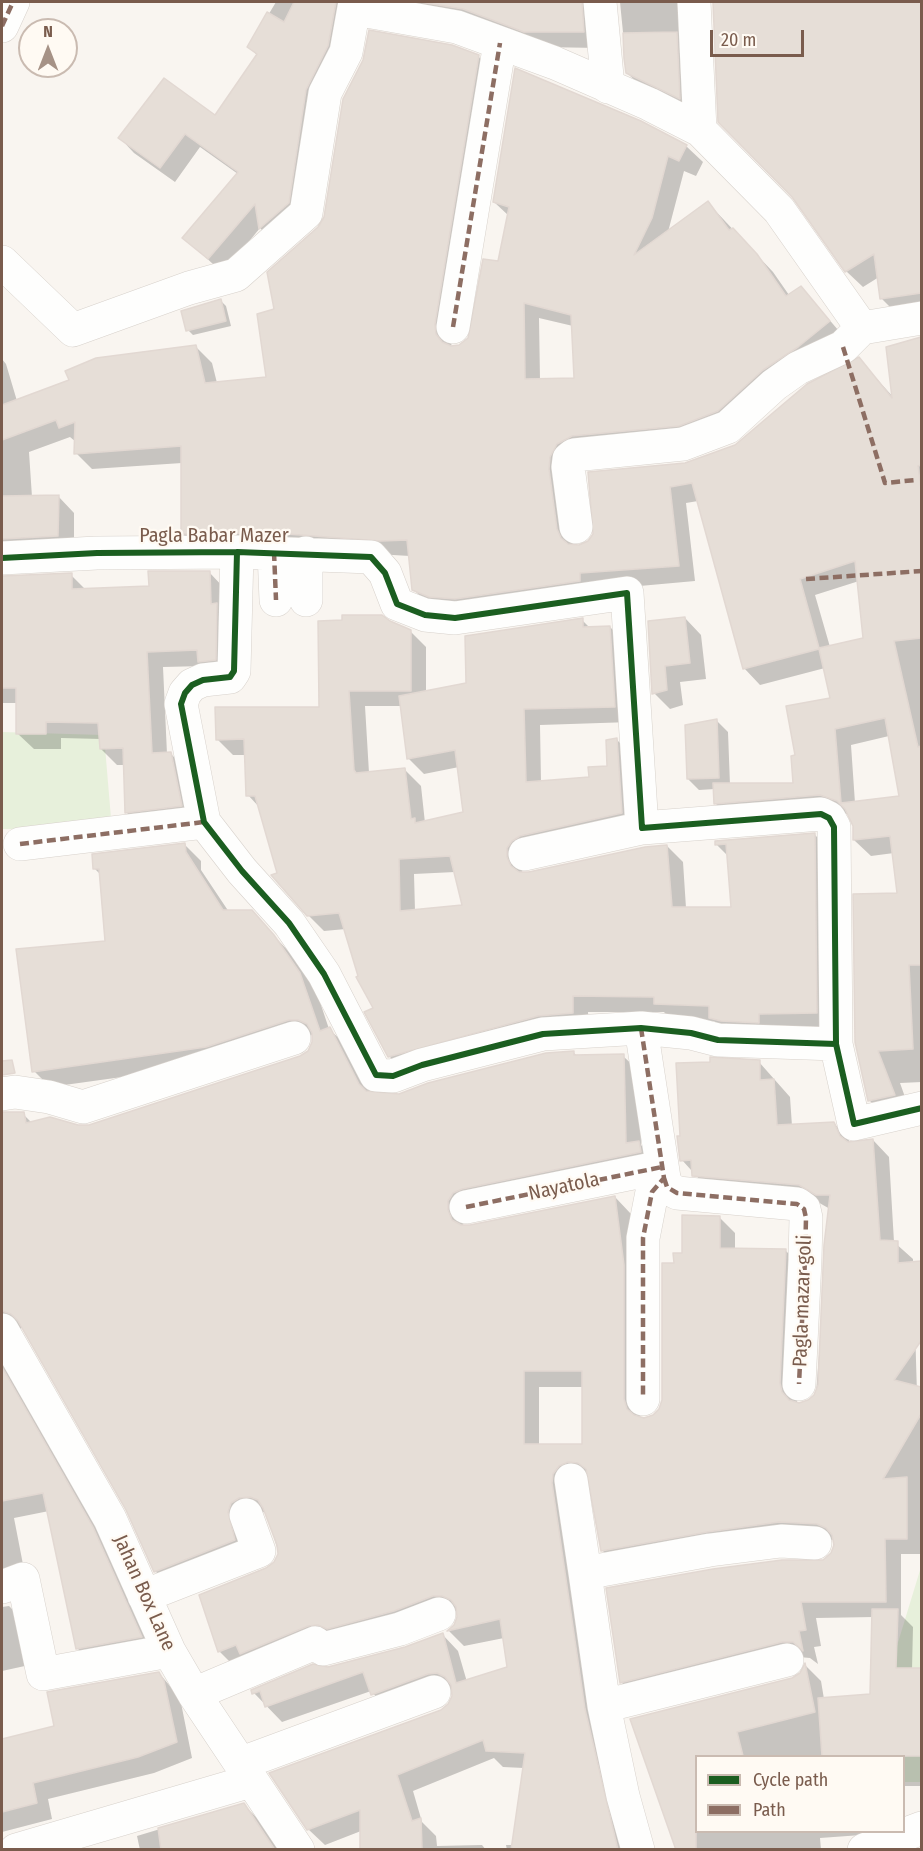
<!DOCTYPE html>
<style>
body{margin:0}
#map{position:relative;width:923px;height:1851px;overflow:hidden;background:#f9f5f0;font-family:"Fira Sans Condensed",sans-serif}
canvas{display:block}
.frame{position:absolute;inset:0;border:3px solid #7a5c4d;pointer-events:none}
.legend{position:absolute;left:695px;top:1755px;width:210px;height:78px;box-sizing:border-box;background:#fffaf3;border:2px solid #cabbb1;margin:0;padding:8px 10px;list-style:none;font-size:18px;color:#7a5c4d}
.legend li{display:flex;align-items:center;gap:12px;height:30px}
.legend b{width:30px;border:2px solid #cabbb1}
.north{position:absolute;left:18px;top:18px;width:60px;height:60px;box-sizing:border-box;background:#fffaf3;border:2px solid #cabbb1;border-radius:50%;rotate:0deg;font-size:16px;font-weight:700;line-height:24px;text-align:center;color:#7a5c4d}
.north::after{content:'';display:block;margin:auto;width:21px;height:27px;background:#a69286;clip-path:polygon(50% 0,100% 100%,50% 72%,0 100%)}
.scale{position:absolute;left:710px;top:30px;width:94px;height:27px;box-sizing:border-box;border:3px solid #7a5c4d;border-top:0;padding-left:8px;font-size:18px;line-height:21px;white-space:nowrap;color:#7a5c4d;-webkit-text-stroke:4px #fffaf3;paint-order:stroke}
</style>
<div id="map">
<canvas width="923" height="1851"></canvas>
<div class="frame"></div>
<ul class="legend">
<li><b style="height:8px;background:#1b5e20"></b>Cycle path</li>
<li><b style="height:8px;background:#8d6e63"></b>Path</li>
</ul>
<div class="north">N</div>
<div class="scale">20 m</div>
</div>
<script>
const c = document.querySelector('canvas').getContext('2d');
c.lineJoin = 'round';
function fillPath(path, color) { c.fillStyle = color; c.fill(path, 'evenodd'); }
const toPath = rows => new Path2D(rows.map(r => 'M' + r).join(''));
function stroke(path, color, width, dash) { c.strokeStyle = color; c.lineWidth = width; c.lineCap = dash ? 'butt' : 'round'; c.setLineDash(dash || []); c.stroke(path); }
function label(font, color, halo, rows, align = 'center') {
  c.font = font + ' "Fira Sans Condensed",sans-serif'; c.lineWidth = 4.5; c.setLineDash([]); c.textBaseline = 'middle'; c.strokeStyle = halo; c.fillStyle = color; for (const [text, x, y, turn = 0] of rows) {
    c.save(); c.translate(x, y); c.rotate((+turn || 0) * Math.PI / 180); c.textAlign = isNaN(turn) ? turn : align; if (halo) c.strokeText(text, 0, 0); c.fillText(text, 0, 0); c.restore();
  }
}
const green = toPath([
 [2,732,104,735,112,830,2,829],
 [921,1567,921,1782,905,1782,892,1662]
]);
const shadow = toPath([
 [276,2,358,2,303,218,275,243,260,228,223,273,184,238,238,174,200,147,175,182,134,153,120,138,216,117,258,56,249,47],
 [385,2,608,2,599,48,542,47],
 [620,2,702,2,695,113,644,89,627,73],
 [714,2,898,2,900,18,922,15,922,311,897,314,881,298,879,277,863,287,846,271,794,196,720,121],
 [478,56,494,73,451,347,460,346,469,339,499,263,509,216,494,202,686,146,703,162,696,176,684,171,668,232,708,203,773,272,789,295,801,287,845,338,734,427,589,452,565,487,573,546,579,547,589,543,685,464,735,446,859,359,894,398,887,348,922,339,922,1082,900,1083,910,1111,886,1117,870,1101,898,895,894,853,871,856,854,840,854,826,850,815,837,811,731,819,715,803,715,789,699,790,688,779,717,721,728,732,730,785,794,785,797,757,832,699,825,668,760,685,744,668,698,501,686,503,695,581,429,605,413,589,410,556,291,549,198,549,182,533,182,463,92,469,76,453,76,442,70,437,29,452,32,497,58,496,74,513,74,552,2,566,2,359,6,364,17,401,196,347,212,363,217,383,268,378,276,310,320,228],
 [539,318,573,326,575,380,540,380],
 [859,581,865,640,830,647,815,595],
 [889,736,901,797,855,803,851,745],
 [220,300,226,306,231,326,193,335,188,330],
 [209,572,225,589,231,676,204,666,163,667,167,754,171,754,187,770,197,822,142,828,126,812,125,765,117,765,101,749,101,739,61,738,61,749,34,749,17,733,18,703,2,703,2,578,71,575,86,590,151,588],
 [685,618,701,635,706,679,680,682,683,705,670,709,654,693],
 [582,620,590,628,610,627,626,643,631,722,540,725,541,783,590,778,608,767,617,740,633,756,638,829,523,864,522,873,667,846,683,862,686,908,733,908,728,856,716,844,815,835,831,851,832,1028,727,1034,714,1021,671,1020,664,1012,588,1012,589,1029,405,1072,389,1056,346,929,324,931,308,915,279,874,260,808,248,795,246,755,233,755,217,739,320,708,389,623,410,631,426,647,426,692,467,684],
 [365,706,401,706,408,758,424,774,459,767,465,813,425,823,421,786,405,770,369,773],
 [455,872,464,907,415,911,414,874],
 [185,845,201,861,201,870,229,912,251,911,290,953,316,990,329,1029,346,1045,371,1093,399,1095,573,1052,577,1056,623,1056,640,1072,641,1145,655,1159,464,1217,463,1227,615,1197,631,1214,640,1282,640,1418,654,1416,660,1410,663,1400,675,1264,719,1217,735,1233,735,1250,786,1251,802,1267,797,1404,809,1402,816,1394,830,1209,816,1201,710,1191,682,1160,759,1062,790,1097,792,1126,834,1123,851,1143,873,1140,889,1157,894,1242,913,1259,917,1394,922,1394,922,1554,901,1554,901,1615,913,1627,912,1670,922,1670,922,1786,904,1786,904,1756,696,1756,696,1832,903,1832,820,1838,821,1850,677,1850,632,1720,792,1680,802,1674,806,1666,821,1681,824,1699,872,1696,874,1617,816,1618,821,1646,814,1647,818,1664,810,1658,799,1657,637,1698,621,1682,823,1561,832,1554,834,1540,796,1538,618,1567,602,1550,589,1478,584,1477,629,1850,507,1850,506,1845,514,1845,524,1768,503,1767,494,1758,413,1791,422,1822,436,1836,437,1846,482,1845,486,1850,361,1850,361,1831,325,1845,308,1829,449,1705,454,1696,453,1689,389,1711,371,1691,282,1722,254,1693,328,1669,405,1649,442,1634,458,1651,467,1682,509,1668,504,1638,464,1646,449,1631,455,1626,458,1611,450,1612,235,1667,219,1651,267,1570,275,1563,279,1554,266,1512,256,1513,250,1556,172,1587,155,1571,128,1509,24,1328,10,1329,2,1338,2,1113,23,1114,32,1123,89,1126,300,1057,309,1052,314,1043,314,1035,306,1036,223,1063,50,1087,34,1071,107,942,101,875,94,868],
 [539,1387,583,1387,583,1445,539,1445],
 [2,1357,109,1545,157,1653,93,1664,77,1648,49,1511,14,1518,26,1580,2,1596],
 [9,1606,25,1622,34,1664,2,1671,2,1607],
 [159,1673,180,1698,192,1758,154,1773,48,1799,52,1819,2,1832,2,1741,56,1727],
 [243,1804,268,1829,282,1850,140,1850,137,1836]
]);
const building = toPath([
 [294,2,336,2,328,46,306,90,289,203,259,229,255,204,208,259,182,238,238,172,185,134,160,168,118,138,164,78,215,115,257,54,247,47,267,12,284,22,294,2],
 [420,2,582,2,584,32,524,32,463,9,420,2],
 [713,2,921,2,921,293,880,299,874,254,845,272,792,197,718,122,713,2],
 [369,30,452,45,479,55,435,324,436,334,442,342,451,346,459,345,468,338,483,259,498,261,509,207,493,202,515,68,641,121,687,145,679,161,668,156,652,218,634,255,708,201,729,230,733,228,757,254,786,296,801,286,830,321,798,347,763,370,718,411,679,426,572,436,557,444,550,457,549,469,557,529,561,538,568,544,579,545,588,541,593,534,588,472,685,463,735,445,807,384,859,357,892,398,886,347,921,337,921,465,918,466,921,488,921,638,894,641,918,747,921,746,921,965,909,965,913,1049,878,1051,895,1095,868,1101,855,1042,853,894,897,893,890,836,853,840,853,826,845,809,837,801,820,795,714,804,713,783,793,783,791,756,795,755,786,706,830,698,819,649,743,669,692,483,670,487,679,566,580,573,580,581,455,599,429,597,412,590,407,540,380,541,274,533,181,534,181,446,74,454,75,422,59,428,56,420,2,440,2,405,69,380,65,371,96,358,196,345,205,383,266,377,257,314,274,309,267,272,318,227,324,217,343,99,363,60,369,30],
 [524,303,571,315,574,378,525,379,524,303],
 [855,561,863,638,819,648,800,579,855,561],
 [885,718,899,796,841,803,835,729,885,718],
 [677,32,680,99,626,73,624,58,623,33,677,32],
 [221,299,226,321,186,331,181,311,221,299],
 [59,495,58,536,2,539,2,496,59,495],
 [148,571,210,571,211,604,217,603,216,660,198,662,197,650,147,652,152,753,171,752,182,806,125,813,123,748,100,749,98,723,46,722,46,734,16,734,16,688,2,688,2,576,72,573,72,589,149,586,148,571],
 [342,615,382,615,390,621,411,630,411,691,349,691,354,770,356,773,405,768,411,819,415,818,415,823,463,812,455,750,407,759,399,696,466,683,465,636,583,618,583,627,610,626,615,707,524,709,526,782,589,777,588,767,607,766,606,740,617,738,622,813,520,836,512,841,507,848,507,857,511,866,519,872,529,872,645,847,667,845,672,907,731,907,726,844,715,845,715,841,815,833,817,1013,759,1014,759,1023,721,1021,709,1018,709,1006,654,1004,654,997,573,996,573,1013,538,1016,388,1057,364,1012,373,1008,356,977,358,976,339,913,307,916,271,875,277,873,255,796,246,796,244,739,216,740,215,707,319,707,318,621,342,620,342,615],
 [450,856,462,905,400,911,399,859,450,856],
 [685,617,690,663,665,666,667,690,652,694,648,621,685,617],
 [717,719,719,778,687,779,685,725,717,719],
 [185,843,186,852,223,910,252,910,274,935,300,973,320,1031,330,1027,359,1084,366,1091,399,1094,428,1083,546,1053,574,1051,574,1055,624,1054,626,1143,639,1141,641,1152,462,1189,453,1193,448,1201,448,1210,452,1220,461,1225,470,1225,615,1196,624,1265,624,1399,627,1409,634,1415,644,1418,653,1415,659,1409,662,1400,662,1263,674,1263,673,1253,682,1253,682,1215,720,1216,720,1248,786,1249,780,1383,782,1392,789,1400,799,1403,808,1400,814,1395,818,1385,824,1245,830,1195,816,1195,799,1185,692,1176,691,1160,680,1161,677,1136,680,1136,676,1063,710,1062,710,1057,760,1060,760,1080,774,1079,777,1125,834,1122,840,1136,848,1142,873,1139,880,1240,898,1241,898,1263,921,1261,921,1341,894,1380,921,1387,921,1414,883,1479,907,1477,907,1539,885,1539,886,1602,801,1602,806,1630,799,1631,803,1651,793,1642,782,1642,620,1683,606,1588,713,1569,782,1560,823,1560,831,1553,834,1545,832,1535,826,1528,817,1524,779,1522,707,1532,601,1551,586,1469,578,1463,568,1462,559,1466,553,1474,552,1483,585,1709,618,1850,511,1850,525,1753,486,1751,483,1740,397,1775,412,1821,421,1818,422,1850,360,1850,360,1810,307,1830,269,1773,441,1710,448,1704,452,1696,451,1685,445,1677,437,1673,428,1674,371,1695,363,1672,265,1707,260,1691,252,1694,251,1690,313,1664,328,1667,405,1647,443,1633,456,1683,507,1667,500,1619,447,1631,454,1625,457,1617,456,1607,451,1600,442,1596,433,1596,394,1611,327,1629,318,1625,308,1626,240,1654,236,1645,218,1652,199,1595,266,1568,274,1562,278,1554,277,1545,263,1508,258,1500,250,1497,239,1498,231,1503,228,1512,235,1540,154,1572,126,1510,18,1321,11,1314,2,1311,2,1112,24,1112,26,1123,50,1117,78,1125,89,1125,300,1056,308,1051,312,1042,312,1033,307,1024,298,1020,289,1020,206,1047,32,1072,16,949,105,941,99,869,93,869,92,854,185,843],
 [524,1371,582,1371,582,1444,524,1444,524,1371],
 [12,1060,15,1073,2,1075,2,1061,12,1060],
 [2,1367,93,1527,142,1637,76,1649,43,1493,2,1501,2,1367],
 [872,1609,898,1609,896,1668,921,1668,921,1756,822,1756,818,1698,870,1694,872,1609],
 [805,1663,815,1712,737,1732,743,1756,696,1756,696,1850,676,1850,630,1719,792,1678,800,1673,805,1663],
 [159,1672,164,1681,177,1742,138,1757,33,1783,37,1803,2,1812,2,1739,54,1726,47,1692,159,1672],
 [244,1803,275,1850,161,1850,158,1828,244,1803]
]);
const minor = toPath([
 [600,2,608,87],
 [694,2,700,130],
 [355,9,457,27,555,63,649,104,700,130,779,210,862,328],
 [2,26,13,2],
 [2,262,73,330,189,288,236,275,306,213,325,93,346,52,355,2],
 [453,327,500,43],
 [862,328,922,318],
 [576,527,568,467,569,459,574,455,683,444,728,427,774,385,798,368,843,347,862,328],
 [237,552,234,671,230,677,203,680,192,685,185,693,181,704,204,822,242,871,289,923,324,974,376,1075,393,1076,422,1065,543,1034,641,1028,691,1033,718,1040,836,1044],
 [274,552,276,600],
 [306,553,306,600],
 [2,558,97,553,237,552,371,557,385,573,397,604,425,615,455,618,627,593,642,828,821,814,829,818,834,827,836,1044,854,1124,922,1108],
 [20,844,204,822],
 [525,854,642,828],
 [641,1028,664,1178,652,1192,643,1238,643,1399],
 [2,1094,15,1092,49,1097,83,1107,294,1038],
 [664,1178,667,1187,677,1193,797,1204,804,1209,806,1218,805,1260,799,1384],
 [466,1207,662,1167],
 [2,1330,110,1519,169,1651,194,1694,298,1850],
 [571,1480,585,1573],
 [2,1587,23,1579,43,1674,169,1651],
 [144,1596,259,1551,246,1515],
 [194,1694,315,1643,323,1649,400,1629,439,1614],
 [604,1706,787,1660],
 [242,1763,434,1692],
 [16,1850,251,1781],
 [638,1850,623,1796,604,1706,585,1573,710,1550,781,1541,815,1543],
 [864,1850,922,1828]
]);
const quiet = toPath([
 [2,26,13,2],
 [453,327,500,43],
 [843,347,885,483,916,480],
 [274,552,276,600],
 [806,579,922,571],
 [20,844,204,822],
 [641,1028,664,1178,652,1192,643,1238,643,1399],
 [664,1178,667,1187,677,1193,797,1204,804,1209,806,1218,805,1260,799,1384],
 [466,1207,662,1167]
]);
const cycleway = toPath([
 [237,552,234,671,230,677,203,680,192,685,185,693,181,704,204,822,242,871,289,923,324,974,376,1075,393,1076,422,1065,543,1034,641,1028,691,1033,718,1040,836,1044],
 [2,558,97,553,237,552,371,557,385,573,397,604,425,615,455,618,627,593,642,828,821,814,829,818,834,827,836,1044,854,1124,922,1108]
]);
const streetNames = [
 ["Pagla Babar Mazer",214,536],
 ["Nayatola",564,1187,-12],
 ["Pagla mazar goli",803,1301,-88],
 ["Jahan Box Lane",144,1593,66]
];
fillPath(green, '#e7f0db');
fillPath(shadow, '#0003');
fillPath(building, '#e6ded7');
stroke(building, '#e2d8d2', 1.5);
stroke(minor, '#d7d1cb', 34);
stroke(minor, '#fefefd', 33);
stroke(quiet, '#8d6e63', 4.5, [9, 4.5]);
stroke(cycleway, '#1b5e20', 6);
label('20px', '#7a5c4d', '#fffaf3', streetNames);
</script>
